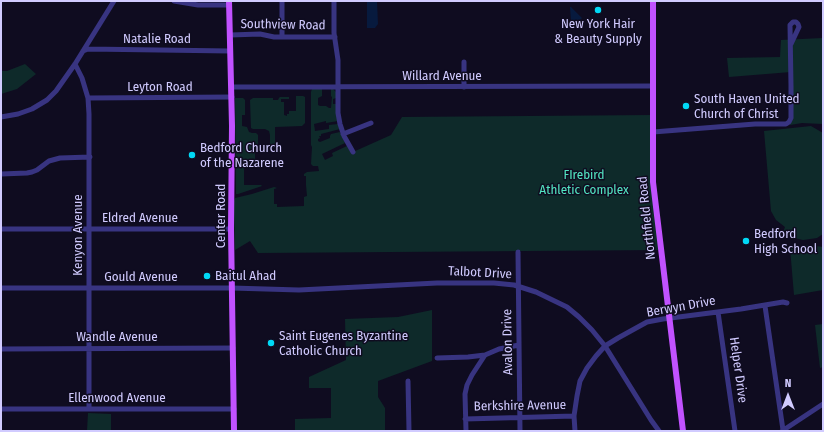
<!DOCTYPE html>
<style>
body{margin:0}
#map{position:relative;width:824px;height:432px;overflow:hidden;background:#0f0c20;font-family:"Fira Sans Condensed",sans-serif}
canvas{display:block}
.frame{position:absolute;inset:0;border:2px solid #d1cbff;pointer-events:none}
.north{position:absolute;left:768px;top:376px;width:40px;height:40px;-webkit-text-stroke:3px #0f0c20;paint-order:stroke;rotate:0deg;font-size:11px;font-weight:700;line-height:16px;text-align:center;color:#d1cbff}
.north::after{content:'';display:block;margin:auto;width:14px;height:18px;background:#d1cbff;clip-path:polygon(50% 0,100% 100%,50% 72%,0 100%)}
</style>
<div id="map">
<canvas width="824" height="432"></canvas>
<div class="frame"></div>
<div class="north">N</div>
</div>
<script>
const c = document.querySelector('canvas').getContext('2d');
c.lineJoin = 'round';
function fillPath(path, color) { c.fillStyle = color; c.fill(path, 'evenodd'); }
const toPath = rows => new Path2D(rows.map(r => 'M' + r).join(''));
function stroke(path, color, width, dash) { c.strokeStyle = color; c.lineWidth = width; c.lineCap = dash ? 'butt' : 'round'; c.setLineDash(dash || []); c.stroke(path); }
function label(font, color, halo, rows, align = 'center') {
  c.font = font + ' "Fira Sans Condensed",sans-serif'; c.lineWidth = 3; c.setLineDash([]); c.textBaseline = 'middle'; c.strokeStyle = halo; c.fillStyle = color; for (const [text, x, y, turn = 0] of rows) {
    c.save(); c.translate(x, y); c.rotate((+turn || 0) * Math.PI / 180); c.textAlign = isNaN(turn) ? turn : align; if (halo) c.strokeText(text, 0, 0); c.fillText(text, 0, 0); c.restore();
  }
}
const green = toPath([
 [823,38,823,124,802,123,790,125,791,72,729,77,727,58,780,57,781,40],
 [25,64,36,74,17,89,1,94,1,71,7,71],
 [312,89,322,89,322,96,318,98,318,105,320,106,326,106,329,108,331,108,332,97,331,96,331,89,333,89,336,92,336,98,333,99,333,104,336,104,338,121,326,123,326,121,314,124,315,131,329,129,329,125,338,124,340,129,321,134,321,136,319,136,320,138,318,139,318,141,320,142,330,138,330,136,331,134,340,132,345,143,322,154,325,160,333,156,332,153,347,146,352,154,353,152,391,135,402,117,653,115,653,182,662,250,258,253,250,241,235,250,234,214,249,214,234,214,234,201,235,198,252,194,274,187,277,188,274,189,274,204,277,204,277,207,304,206,304,197,307,196,306,185,306,176,304,176,304,174,307,172,319,171,318,166,313,166,311,164,312,147,311,145,311,92],
 [296,96,303,96,305,97,305,123,302,126,275,127,275,148,273,148,273,150,272,150,272,148,270,148,270,135,269,131,265,129,253,129,251,128,250,100,253,98,273,98,273,100,278,100,279,98,280,97,289,97,289,99,281,99,281,102,284,102,284,115,287,116,287,114,289,114,289,111,296,111],
 [235,98,243,98,245,100,245,115,242,115,242,126,247,127,249,132,252,133,256,133,258,135,258,147,255,147,255,159,258,159,258,165,257,166,244,167,244,185,261,185,262,186,238,194,236,194],
 [811,126,823,133,823,234,817,238,803,240,782,235,785,227,776,220,771,211,764,131],
 [810,245,823,247,823,290,794,295,790,248],
 [432,310,432,361,378,381,378,397,385,408,385,431,295,431,295,419,331,418,331,388,309,388,309,377,346,360,345,319,398,317],
 [823,324,823,367,820,368,815,325],
 [88,413,111,414,111,431,87,431]
]);
const water = toPath([
 [367,1,377,1,378,24,375,28,367,28],
 [570,7,571,7,582,18,580,20,571,20]
]);
const minor = toPath([
 [174,1,198,5,229,5],
 [282,1,282,37],
 [334,1,334,33,338,60,338,113,340,124,344,136,353,152],
 [230,35,260,34,274,37,335,37],
 [83,51,88,49,230,51],
 [75,64,82,78,88,98,89,114,89,409],
 [231,87,653,86],
 [464,87,464,62],
 [88,98,232,97],
 [1,117,18,114,32,109,47,100,56,91,75,64,114,1],
 [653,132,755,124,786,124,789,122,791,118,791,86,790,25,793,22,796,22,798,24,799,27,791,44],
 [343,134,371,123],
 [1,174,27,173,32,172,37,170,49,161,60,158,90,157],
 [1,229,231,229],
 [518,252,520,431],
 [1,288,232,288,299,290,437,283,494,283,514,285,536,292,567,307,579,317,592,330,605,346,651,420,659,431],
 [765,306,783,430],
 [718,312,735,431],
 [1,349,233,348],
 [437,358,468,357,485,355],
 [408,381,409,431],
 [1,409,234,409],
 [465,419,574,416],
 [466,431,465,394,467,385,472,375,485,355,499,349,519,345],
 [575,431,574,416,577,396,580,381,587,368,596,356,605,346,618,338,647,322,663,319,741,309,783,302,787,303],
 [782,431,823,404]
]);
const major = toPath([
 [229,1,232,126,231,229,234,431],
 [653,1,653,182,683,431]
]);
const markers = [
 [598,10,4,"#00d9f6"],
 [686,106,4,"#00d9f6"],
 [192,155,4,"#00d9f6"],
 [746,241,4,"#00d9f6"],
 [207,276,4,"#00d9f6"],
 [271,343,4,"#00d9f6"]
];
const poiNames = [
 ["New York Hair",598,24,"center"],
 ["& Beauty Supply",598,39,"center"],
 ["South Haven United",694,99],
 ["Church of Christ",694,114],
 ["Bedford Church",200,148],
 ["of the Nazarene",200,163],
 ["Bedford",754,234],
 ["High School",754,249],
 ["Baitul Ahad",215,276],
 ["Saint Eugenes Byzantine",279,336],
 ["Catholic Church",279,351]
];
const streetNames = [
 ["Southview Road",283,25,1],
 ["Natalie Road",157,39],
 ["Willard Avenue",442,76],
 ["Leyton Road",160,87],
 ["Center Road",221,216,-90],
 ["Eldred Avenue",140,218],
 ["Northfield Road",647,218,-96],
 ["Kenyon Avenue",78,235,-90],
 ["Talbot Drive",480,273,3],
 ["Gould Avenue",141,277],
 ["Berwyn Drive",681,307,-10],
 ["Wandle Avenue",117,337],
 ["Avalon Drive",508,342,-91],
 ["Helper Drive",738,370,82],
 ["Ellenwood Avenue",117,398],
 ["Berkshire Avenue",520,406,-1]
];
const parkNames = [
 ["FIrebird",584,175],
 ["Athletic Complex",584,190]
];
fillPath(green, '#0e2a2a');
fillPath(water, '#071a3e');
stroke(minor, '#383481', 5);
stroke(major, '#c152ff', 6);
for (const [x, y, r, color] of markers) { const dot = new Path2D(); dot.arc(x, y, r, 0, 2 * Math.PI); c.fillStyle = color; c.fill(dot); stroke(dot, '#0f0c20', 1.5); }
label('13px', '#d1cbff', '#0f0c20', poiNames, 'left');
label('13px', '#d1cbff', '#0f0c20', streetNames);
label('13px', '#52e4c1', '#0f0c20', parkNames);
</script>
